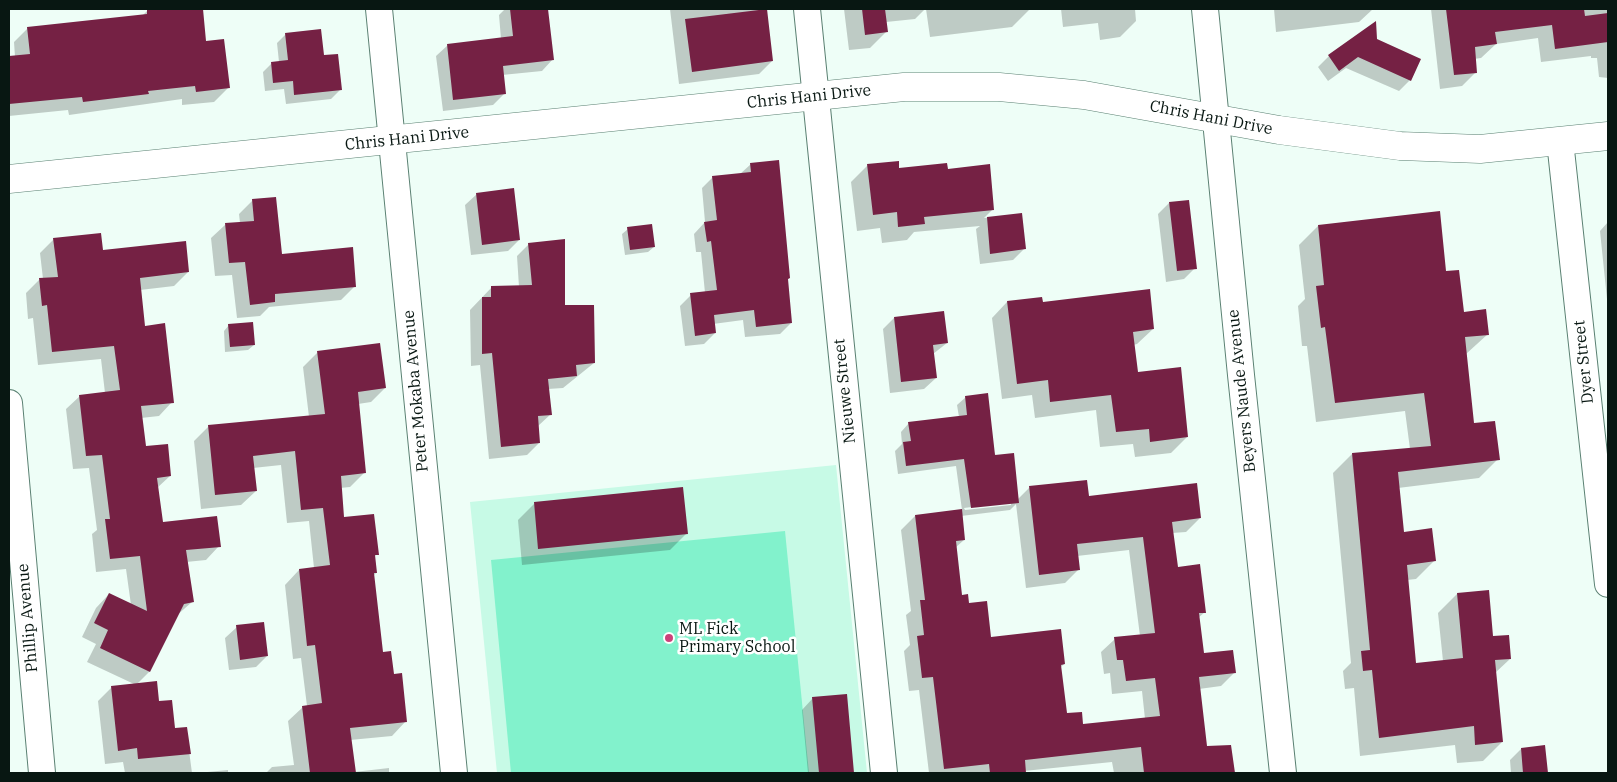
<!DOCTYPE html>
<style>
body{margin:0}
#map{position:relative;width:1617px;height:782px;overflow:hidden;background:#eefef7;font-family:"IBM Plex Serif",serif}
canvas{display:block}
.frame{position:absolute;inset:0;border:10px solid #081712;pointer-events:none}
</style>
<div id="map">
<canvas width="1617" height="782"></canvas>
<div class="frame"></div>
</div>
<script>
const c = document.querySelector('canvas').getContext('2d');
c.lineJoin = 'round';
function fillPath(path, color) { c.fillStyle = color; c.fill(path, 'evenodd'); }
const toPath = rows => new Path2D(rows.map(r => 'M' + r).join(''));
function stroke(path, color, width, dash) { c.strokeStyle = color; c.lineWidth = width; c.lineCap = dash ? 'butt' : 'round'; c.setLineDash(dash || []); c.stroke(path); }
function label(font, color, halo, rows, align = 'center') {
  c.font = font + ' "IBM Plex Serif",serif'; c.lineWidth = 5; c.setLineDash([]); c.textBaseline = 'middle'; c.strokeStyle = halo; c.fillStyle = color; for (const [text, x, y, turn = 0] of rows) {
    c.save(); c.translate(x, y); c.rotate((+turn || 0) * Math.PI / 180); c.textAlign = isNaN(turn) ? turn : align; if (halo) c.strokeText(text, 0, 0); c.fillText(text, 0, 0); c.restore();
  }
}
const built = toPath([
 [836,465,867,773,497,773,470,502]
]);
const green = toPath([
 [785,531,809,773,511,773,491,560]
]);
const shadow = toPath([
 [159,9,202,9,205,42,228,88,214,102,182,105,182,99,69,115,68,110,9,116,9,57,15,57,14,42,28,28,142,16,148,10],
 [505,9,546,9,553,59,542,71,502,75,504,94,493,105,443,111,436,56,448,45,501,39,499,15],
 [670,9,766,9,772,61,759,74,679,84],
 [844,9,925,9,915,19,886,22,887,31,870,48,849,50],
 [926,9,1029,9,1029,10,1012,27,930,37],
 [1061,9,1135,9,1136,21,1120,37,1100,40,1098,23,1063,27],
 [1274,9,1373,9,1359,22,1276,32],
 [1431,9,1608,9,1608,78,1599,77,1597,58,1591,58,1591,56,1541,62,1538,38,1496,44,1481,58,1474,59,1476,72,1462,86,1440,89],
 [286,34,323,57,341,89,331,99,286,104,284,89,265,91,263,72,272,63,279,62,277,43],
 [1329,56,1420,59,1410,80,1399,91,1346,68,1328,81,1318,67],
 [751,164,789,278,787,280,791,323,780,334,745,337,743,320,713,324,715,333,704,344,685,346,680,306,691,295,705,293,701,252,696,252,694,234,705,222,702,188,713,177,740,174],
 [868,165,898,170,993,209,984,218,1021,214,1024,249,1013,260,980,264,976,229,980,226,914,232,907,240,882,243,880,228,857,231,851,182],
 [477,194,519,240,508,251,471,255,465,205],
 [253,200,281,256,355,286,341,300,269,307,260,316,237,318,232,275,215,276,211,238,225,225,240,223,239,214],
 [1169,203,1195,268,1184,279,1166,282,1158,214],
 [1608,222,1608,309,1600,231],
 [1318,226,1445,273,1463,313,1488,334,1466,354,1473,425,1498,459,1479,478,1398,488,1403,534,1435,560,1416,579,1407,580,1415,664,1443,661,1438,613,1457,594,1488,591,1492,638,1510,659,1495,673,1502,742,1483,761,1457,763,1455,745,1360,756,1354,688,1345,689,1343,671,1351,663,1333,473,1352,454,1410,449,1405,411,1316,422,1307,346,1302,346,1298,306,1305,299,1299,245],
 [628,229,654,247,648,252,625,255,622,234],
 [54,239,188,272,174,286,140,290,144,327,172,402,159,416,141,418,144,448,170,476,157,488,162,524,219,546,206,560,186,562,192,602,176,616,149,672,137,684,158,703,174,729,186,728,192,773,125,773,123,762,105,764,98,701,112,687,134,684,87,662,96,644,82,637,96,608,109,594,131,605,126,569,96,572,92,534,97,530,89,468,73,469,66,409,80,396,105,393,101,359,38,365,33,318,28,319,26,293,39,280,43,279,40,253],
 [529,244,594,363,563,388,548,389,551,414,538,426,539,443,527,455,489,459,480,365,471,366,470,310,492,287,519,287,517,256],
 [1007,302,1041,303,1153,329,1137,344,1133,345,1137,374,1187,437,1171,453,1135,457,1133,444,1100,447,1096,410,1035,418,1032,395,1002,399,992,318],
 [894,318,947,343,933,354,936,378,924,389,890,393,883,329],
 [229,325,254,345,248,350,225,352,224,331],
 [317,353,385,388,371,402,358,404,364,473,350,487,340,488,343,519,377,554,374,557,376,573,373,576,382,654,393,675,406,721,392,736,350,740,354,772,389,768,389,773,266,773,272,767,294,765,288,721,303,707,307,706,301,658,293,659,285,585,299,570,314,568,309,521,287,523,281,465,253,468,256,491,241,505,201,509,194,441,209,426,309,417,303,367],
 [966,397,1018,499,1029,488,1200,518,1186,532,1172,533,1177,568,1205,612,1198,618,1203,654,1235,672,1221,686,1199,689,1206,747,1233,773,1114,773,1112,762,1024,771,1025,773,929,773,919,690,909,691,904,651,910,645,906,615,911,611,901,530,915,516,962,510,956,466,898,474,895,451,902,444,901,432,909,423,959,417,957,405],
 [1011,502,1011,505,965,510,964,508],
 [1016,504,1026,588,1065,583,1079,569,1077,556,1129,550,1140,636,1115,639,1101,652,1104,674,1110,673,1112,694,1142,691,1145,719,1082,726,1066,715,1060,668,1064,664,990,639,961,596,955,548,964,540,961,516,1010,510],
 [534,504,686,534,670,550,522,565,518,520],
 [237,627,267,656,256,667,229,670,225,638],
 [846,695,853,773,808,773,802,710,813,698],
 [1544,746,1547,773,1511,773,1510,760,1521,749],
 [228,770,228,773,197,773]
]);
const building = toPath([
 [147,9,203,9,206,41,224,39,230,88,196,92,195,86,148,91,149,94,83,102,82,97,9,104,9,56,30,54,27,27,147,14],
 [510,9,548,9,554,60,503,66,506,94,453,100,447,44,513,36],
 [767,9,773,61,692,72,685,19],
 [862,9,885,9,888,32,865,35],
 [1446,9,1584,9,1585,16,1608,13,1608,42,1555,49,1552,25,1495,32,1497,44,1475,47,1477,73,1454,75],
 [1376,21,1377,39,1421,59,1411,81,1358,57,1339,71,1328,55],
 [321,29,324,55,338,54,342,90,294,95,293,81,273,83,271,62,288,60,285,33],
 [779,160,790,278,788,279,792,323,756,327,754,310,714,315,716,333,695,336,690,293,717,290,711,241,707,242,704,222,717,220,712,176,751,172,750,163],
 [899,161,899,168,947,163,948,169,990,164,994,210,924,217,925,224,898,227,897,212,873,215,867,164],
 [514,188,520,240,482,245,476,193],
 [276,197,282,254,353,247,356,287,275,294,275,302,250,305,245,262,229,263,225,223,254,221,252,199],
 [1189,200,1197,269,1177,271,1169,202],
 [1440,211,1446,271,1459,270,1464,312,1486,309,1489,335,1465,337,1474,423,1495,421,1500,460,1398,472,1404,532,1432,528,1436,561,1407,565,1416,663,1463,658,1457,593,1489,590,1493,636,1509,635,1511,659,1495,660,1503,742,1475,745,1474,726,1379,738,1372,670,1363,671,1361,651,1370,650,1352,453,1431,446,1424,393,1335,403,1325,327,1321,328,1316,286,1324,285,1318,225],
 [1022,213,1026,249,990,254,987,217],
 [652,224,655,247,630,250,627,227],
 [101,233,103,250,186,241,189,272,140,278,145,326,165,323,174,403,141,406,146,446,168,444,171,476,157,478,163,522,217,516,221,547,186,550,194,602,184,604,150,672,100,648,108,630,94,623,109,593,147,611,140,556,110,559,105,519,110,519,102,455,86,456,79,395,120,390,114,346,52,352,47,305,42,306,39,278,58,277,53,238],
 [565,239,565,305,594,305,595,363,576,365,577,376,548,379,552,415,538,416,540,443,501,447,492,353,482,354,482,297,491,297,491,286,532,285,528,243],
 [1150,289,1154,329,1133,332,1138,372,1181,367,1188,437,1150,442,1149,429,1116,432,1111,395,1050,402,1048,380,1017,384,1007,301,1042,297,1043,302],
 [944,311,948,343,933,345,937,378,901,382,894,317],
 [253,322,255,345,230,347,228,324],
 [380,343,386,388,358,392,366,473,341,476,344,517,374,514,379,555,375,555,377,573,374,573,383,652,391,651,394,674,402,673,407,722,350,728,356,773,310,773,302,706,322,703,315,645,307,646,299,569,330,565,323,508,301,510,295,451,253,456,257,491,215,495,208,425,325,414,317,351],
 [988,393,995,455,1014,453,1019,503,971,508,964,459,906,466,903,442,911,441,908,422,967,415,965,396],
 [1087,480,1089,496,1197,483,1201,518,1172,522,1178,567,1200,564,1206,613,1199,613,1204,653,1233,650,1236,673,1199,677,1207,746,1231,745,1235,773,1144,773,1141,747,1025,760,1026,773,990,773,989,764,944,769,933,677,922,678,917,636,924,635,920,600,925,600,915,515,962,509,965,540,956,541,962,595,968,594,969,603,987,601,991,637,1061,629,1065,664,1061,665,1067,713,1082,712,1083,724,1160,716,1155,678,1126,681,1123,660,1117,660,1114,637,1155,633,1143,537,1077,544,1080,570,1039,575,1029,486],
 [683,487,688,534,538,549,534,502],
 [264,622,268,656,240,660,236,625],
 [157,681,159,701,172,700,175,728,187,727,191,754,138,759,137,748,118,751,111,686],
 [847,694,854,773,819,773,812,697],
 [1545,745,1548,773,1523,773,1521,748]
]);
const street = toPath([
 [379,9,454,773],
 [807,9,884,773],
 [1205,9,1241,375,1283,773],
 [1560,141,1608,584],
 [9,403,42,773]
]);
const secondary = toPath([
 [9,179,904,87,999,87,1084,95,1279,130,1400,146,1480,149,1608,136]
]);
const markers = [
 [669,638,5,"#cb417a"]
];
const streetNames = [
 ["Chris Hani Drive",809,97,-6],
 ["Chris Hani Drive",1211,118,11],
 ["Chris Hani Drive",407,139,-6],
 ["Dyer Street",1584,362,-96],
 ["Peter Mokaba Avenue",416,391,-95],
 ["Nieuwe Street",845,391,-96],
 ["Beyers Naude Avenue",1242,391,-96],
 ["Phillip Avenue",28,618,-95]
];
const poiNames = [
 ["ML Fick",679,629],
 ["Primary School",679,647]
];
fillPath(built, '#c7fae6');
fillPath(green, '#82f2cc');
fillPath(shadow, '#0003');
fillPath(building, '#752144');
stroke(street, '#5a8072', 28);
stroke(secondary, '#5a8072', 29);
stroke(street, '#fff', 26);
stroke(secondary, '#fff', 28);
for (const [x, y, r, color] of markers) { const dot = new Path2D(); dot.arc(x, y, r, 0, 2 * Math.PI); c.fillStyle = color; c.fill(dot); stroke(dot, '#fff', 2); }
label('16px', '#081712', '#fff', streetNames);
label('16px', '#081712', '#fff', poiNames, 'left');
</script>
